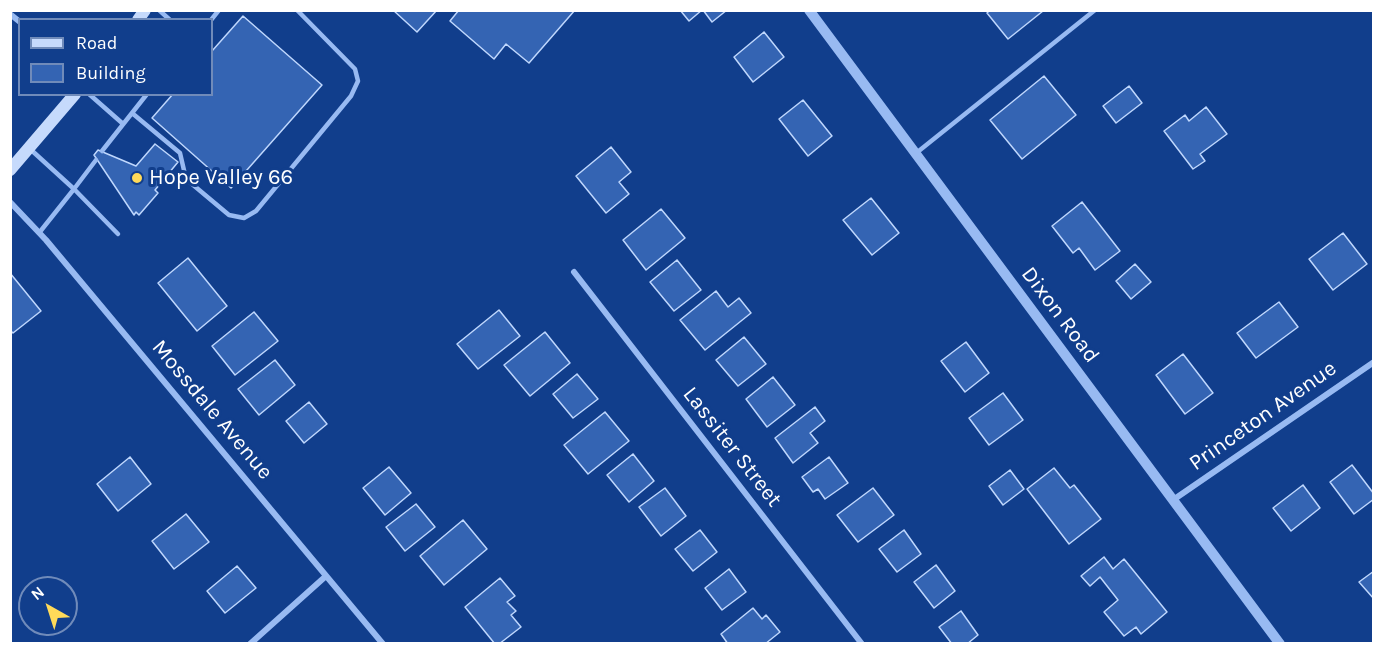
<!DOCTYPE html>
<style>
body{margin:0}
#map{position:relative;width:1384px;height:654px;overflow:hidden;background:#113e8c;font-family:Karla,sans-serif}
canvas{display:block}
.frame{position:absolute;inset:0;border:12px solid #fff;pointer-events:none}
.legend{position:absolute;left:18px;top:18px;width:195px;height:78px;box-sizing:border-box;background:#113e8c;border:2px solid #708bba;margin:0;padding:8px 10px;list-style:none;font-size:18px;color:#fff}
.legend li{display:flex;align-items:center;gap:12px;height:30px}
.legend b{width:30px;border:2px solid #708bba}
.north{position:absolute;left:18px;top:576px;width:60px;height:60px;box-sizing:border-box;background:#113e8c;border:2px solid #708bba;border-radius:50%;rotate:321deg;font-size:16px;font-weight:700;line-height:24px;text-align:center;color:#fff}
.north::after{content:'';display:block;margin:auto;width:21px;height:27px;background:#ffda59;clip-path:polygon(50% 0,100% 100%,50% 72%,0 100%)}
</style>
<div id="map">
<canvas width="1384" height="654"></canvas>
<div class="frame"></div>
<ul class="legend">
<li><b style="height:8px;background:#c6dafc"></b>Road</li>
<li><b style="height:16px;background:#3464b3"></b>Building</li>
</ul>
<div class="north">N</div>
</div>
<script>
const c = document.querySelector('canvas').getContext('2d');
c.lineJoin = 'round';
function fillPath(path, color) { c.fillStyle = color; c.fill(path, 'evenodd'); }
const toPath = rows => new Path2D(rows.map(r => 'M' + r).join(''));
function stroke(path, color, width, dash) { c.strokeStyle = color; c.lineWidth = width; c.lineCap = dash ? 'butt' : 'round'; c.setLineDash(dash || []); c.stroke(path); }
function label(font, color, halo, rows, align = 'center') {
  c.font = font + ' Karla,sans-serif'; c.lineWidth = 6; c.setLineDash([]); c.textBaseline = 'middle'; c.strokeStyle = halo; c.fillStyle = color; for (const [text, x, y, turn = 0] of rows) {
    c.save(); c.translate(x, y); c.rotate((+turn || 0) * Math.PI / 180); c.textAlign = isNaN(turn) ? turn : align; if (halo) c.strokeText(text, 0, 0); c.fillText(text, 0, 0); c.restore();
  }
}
const building = toPath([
 [393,10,437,10,417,32,393,10],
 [459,10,575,10,529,63,506,44,494,59,450,21,459,10],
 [680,10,702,10,689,21,680,10],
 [703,10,727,10,712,22,703,10],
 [990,10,1043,10,1043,11,1008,39,987,13,990,10],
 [243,16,322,85,231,188,152,118,173,94,212,94,212,51,243,16],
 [764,32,784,57,753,82,734,57,764,32],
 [1044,76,1076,115,1022,159,990,120,1044,76],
 [1129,86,1142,103,1116,123,1103,106,1129,86],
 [803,100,832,136,808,156,779,119,803,100],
 [1206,107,1227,134,1200,154,1205,161,1193,169,1164,131,1185,115,1189,121,1206,107],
 [155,144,178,162,155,190,158,193,139,215,136,212,134,215,94,155,98,150,136,166,155,144],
 [611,147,631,172,619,182,629,194,606,213,576,176,611,147],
 [871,198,899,233,872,255,843,220,871,198],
 [1082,202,1120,251,1095,270,1079,248,1073,253,1052,226,1082,202],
 [661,209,685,238,646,270,623,240,661,209],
 [1343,233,1367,264,1333,290,1309,259,1343,233],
 [188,258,227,306,197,331,158,283,188,258],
 [677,260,701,290,674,311,650,282,677,260],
 [1135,264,1151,282,1131,299,1116,281,1135,264],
 [10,273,41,311,13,333,10,330,10,273],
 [716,291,728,307,739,298,751,313,705,350,680,320,716,291],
 [1279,302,1298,327,1256,358,1237,333,1279,302],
 [499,310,520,336,478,369,457,344,499,310],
 [254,312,278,341,235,375,212,346,254,312],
 [545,332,570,363,530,396,504,365,545,332],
 [744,337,766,364,738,386,716,360,744,337],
 [966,342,989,373,965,392,941,361,966,342],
 [1183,354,1213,393,1185,414,1156,375,1183,354],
 [275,360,295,385,259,415,238,389,275,360],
 [577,374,598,399,573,418,553,394,577,374],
 [773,377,795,405,767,427,746,399,773,377],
 [1003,393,1023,420,989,445,969,418,1003,393],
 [309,402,327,424,304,443,286,421,309,402],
 [815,407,825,421,810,433,818,443,793,463,775,438,815,407],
 [605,412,629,441,588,474,564,445,605,412],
 [633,454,654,481,629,502,607,475,633,454],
 [130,457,151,484,118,511,97,484,130,457],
 [829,457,848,483,825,499,818,489,813,492,802,477,829,457],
 [1352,465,1374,494,1374,499,1354,514,1330,482,1352,465],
 [389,467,411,493,385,515,363,488,389,467],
 [1054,468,1070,488,1074,485,1101,519,1069,544,1027,489,1054,468],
 [1010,470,1024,489,1003,505,989,486,1010,470],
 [1303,485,1320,508,1291,531,1273,508,1303,485],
 [665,488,686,516,661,536,639,507,665,488],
 [873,488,894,515,858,542,837,515,873,488],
 [416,504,435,527,405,551,386,527,416,504],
 [186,514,209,542,174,569,152,541,186,514],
 [463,520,487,549,444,585,420,556,463,520],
 [700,530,717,552,693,571,675,549,700,530],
 [904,530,921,554,897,572,879,549,904,530],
 [1104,557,1113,569,1124,559,1167,612,1141,634,1136,627,1124,636,1104,612,1118,600,1100,577,1090,586,1081,576,1104,557],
 [936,565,955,591,934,608,914,582,936,565],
 [237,566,256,588,225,613,207,591,237,566],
 [729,569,746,592,722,610,705,588,729,569],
 [1374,571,1374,599,1359,582,1374,571],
 [500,578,515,596,507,602,516,611,511,615,521,627,499,644,495,644,465,607,500,578],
 [753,608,762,619,766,615,780,632,765,644,728,644,721,634,753,608],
 [961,611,978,635,967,644,952,644,939,627,961,611]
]);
const service = toPath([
 [159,10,170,20],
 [211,20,219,10],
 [89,94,122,123],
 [132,113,180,153,186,179,229,215,244,218,256,211,351,96,358,81,355,69,297,10],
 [29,148,74,189,96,160],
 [102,151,147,94],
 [915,154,1095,10],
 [39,233,74,189,118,234]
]);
const minor = toPath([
 [10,14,20,22],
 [10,202,46,240,383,644],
 [574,272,862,644],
 [1173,500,1374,362],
 [250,644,326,576]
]);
const tertiary = toPath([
 [809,10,1280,644]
]);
const secondary = toPath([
 [138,20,145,10],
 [10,170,75,94]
]);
const markers = [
 [137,178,6,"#ffda59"]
];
const poiNames = [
 ["Hope Valley 66",149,178]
];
const streetNames = [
 ["Dixon Road",1060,315,53],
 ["Mossdale Avenue",212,410,50],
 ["Princeton Avenue",1263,416,-35],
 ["Lassiter Street",732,447,52]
];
fillPath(building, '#3464b3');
stroke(building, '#bfd7fd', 1.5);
stroke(service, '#98baf2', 4.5);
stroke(minor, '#98baf2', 6);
stroke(tertiary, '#98baf2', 10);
stroke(secondary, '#c6dafc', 12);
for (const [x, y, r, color] of markers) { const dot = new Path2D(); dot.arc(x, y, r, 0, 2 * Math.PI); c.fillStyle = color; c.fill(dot); stroke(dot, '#113e8c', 2); }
label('22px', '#fff', '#113e8c', poiNames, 'left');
label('22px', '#fff', '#113e8c', streetNames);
</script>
